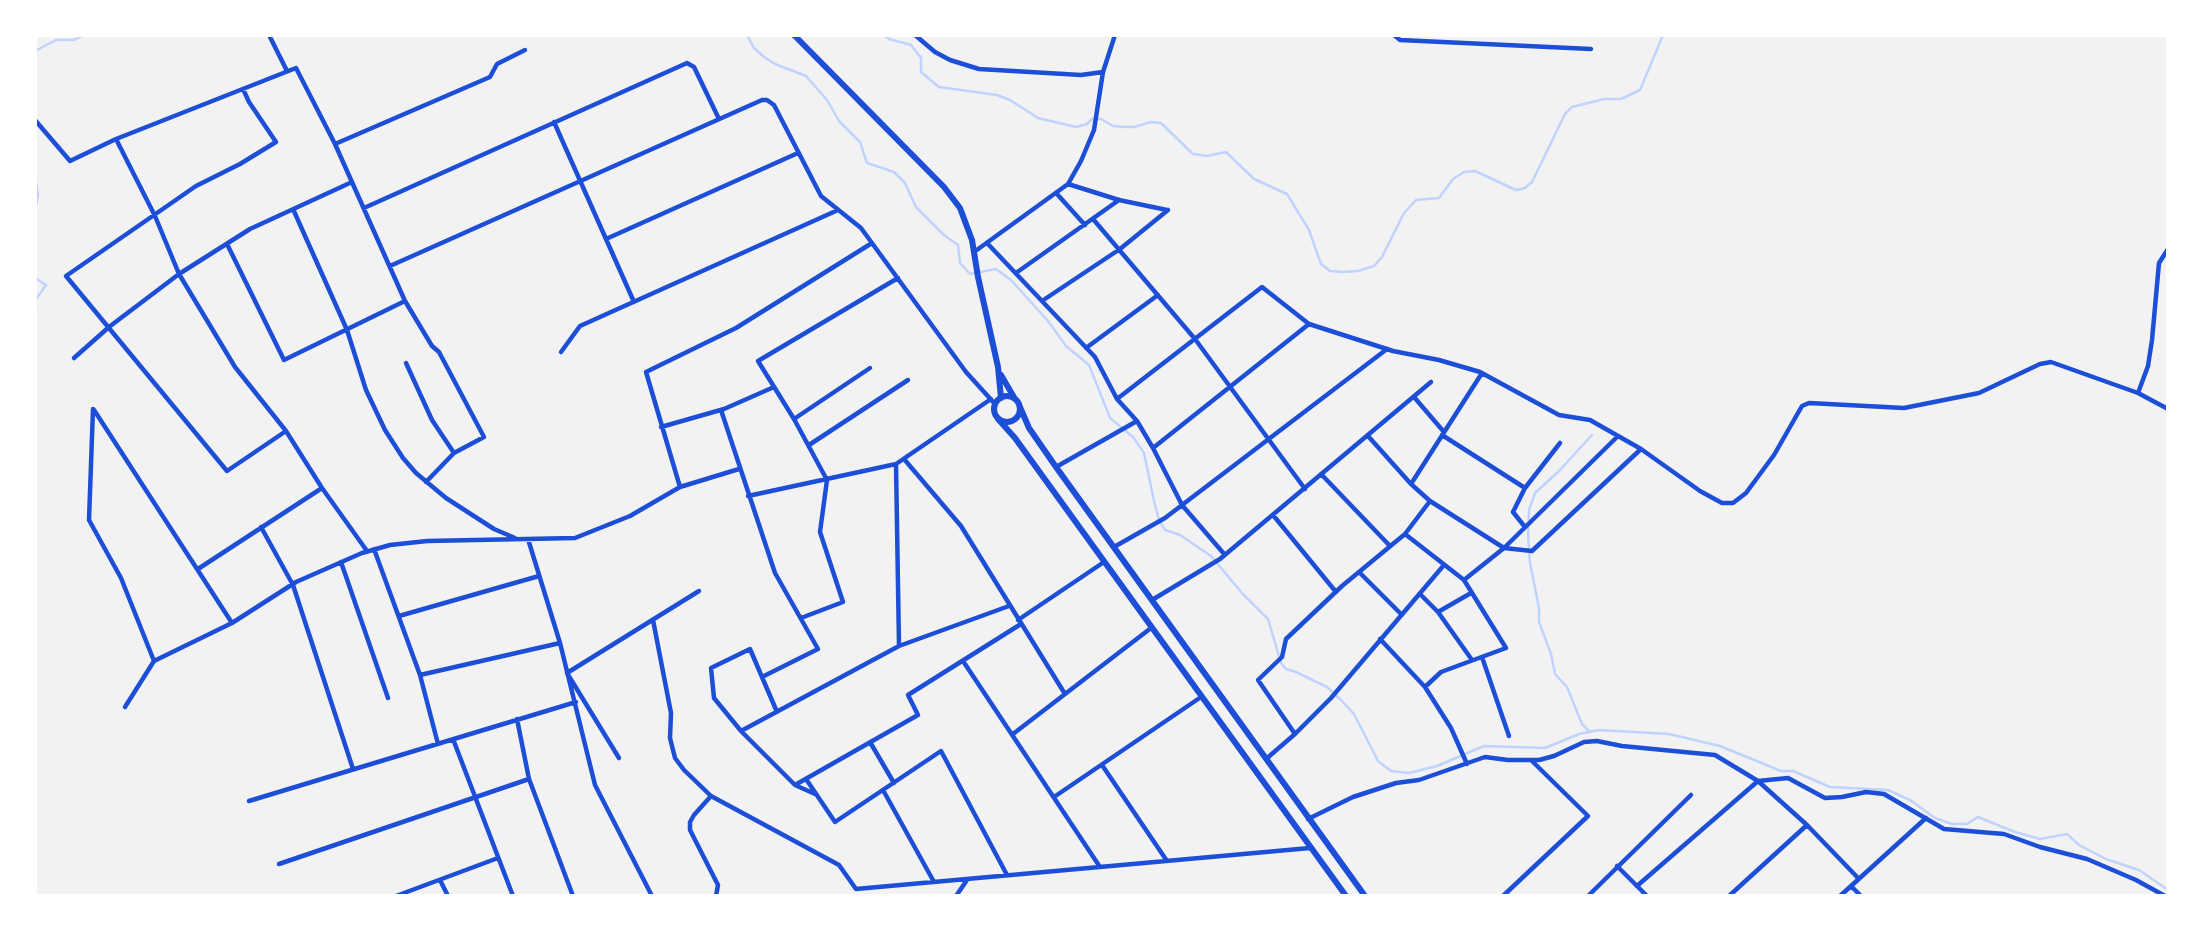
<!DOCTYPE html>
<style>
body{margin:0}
#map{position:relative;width:2203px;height:931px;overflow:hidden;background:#f2f2f2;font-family:"Crimson Pro",serif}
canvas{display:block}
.frame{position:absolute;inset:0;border:37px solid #fff;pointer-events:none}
</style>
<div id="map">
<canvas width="2203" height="931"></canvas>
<div class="frame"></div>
</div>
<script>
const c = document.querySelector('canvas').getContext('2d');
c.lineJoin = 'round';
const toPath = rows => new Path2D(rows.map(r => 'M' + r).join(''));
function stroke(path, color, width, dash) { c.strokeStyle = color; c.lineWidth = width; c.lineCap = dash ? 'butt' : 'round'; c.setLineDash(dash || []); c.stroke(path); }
const stream = toPath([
 [747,35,754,48,764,57,775,64,806,76,827,100,839,121,860,142,867,163,894,172,905,183,916,207,944,235,958,245,960,263,970,274,996,269,1011,280,1048,321,1066,346,1089,365,1110,418,1133,437,1144,453,1154,501,1159,520,1165,530,1180,535,1211,556,1242,593,1268,619,1281,663,1286,669,1296,672,1327,687,1341,700,1354,714,1378,761,1391,771,1409,773,1437,766,1484,746,1545,748,1579,734,1599,730,1669,734,1720,746,1781,771,1793,771,1830,787,1888,790,1910,800,1935,818,1952,824,1967,824,1978,817,2015,832,2040,839,2067,834,2079,845,2106,859,2139,870,2168,890],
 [884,35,889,39,911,45,921,58,921,72,939,87,997,95,1010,100,1038,118,1076,127,1087,124,1092,119,1101,119,1113,126,1124,127,1134,127,1151,122,1161,123,1193,154,1207,156,1226,152,1254,179,1287,194,1309,230,1321,264,1330,271,1343,272,1358,271,1374,266,1382,257,1404,213,1416,200,1439,198,1453,179,1464,172,1475,171,1516,190,1525,188,1532,182,1565,114,1572,107,1604,99,1621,99,1640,90,1663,35],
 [35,51,56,40,74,40,84,35],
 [35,177,38,195,35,210],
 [35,278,46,285,36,299,35,345],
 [1590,732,1582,724,1567,687,1555,674,1551,654,1539,622,1539,608,1530,563,1528,534,1529,510,1535,493,1559,471,1592,435]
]);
const minor = toPath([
 [269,35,287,71],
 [915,35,935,52,950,60,979,69,1081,75,1103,72],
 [1394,35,1400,40,1591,49],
 [243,89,249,102,276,142,240,164,196,186,66,276,227,471,286,431],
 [35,120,70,161,116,139,296,68,335,144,405,301,432,346,439,352,484,437,454,453,426,482],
 [554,122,634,302],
 [116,139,155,216,179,274,235,367,286,431,322,488,367,551],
 [335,144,490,77,497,64,525,50],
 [1068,184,1119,200,1167,210],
 [1057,194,1085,225],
 [364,208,687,63,694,67,719,119],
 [293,209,347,330,366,390,385,430,403,458,416,473,446,498,494,529,515,538],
 [1093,219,1195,339,1305,489],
 [606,239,798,153],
 [987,243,1095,357,1117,399,1137,421,1153,448,1182,505,1225,555],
 [227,244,284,360,405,301],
 [974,252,1068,184,1081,161,1094,130,1103,72,1115,35],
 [390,266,762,100,767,100,774,105,821,196,861,228,966,372,995,404],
 [1016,273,1119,200],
 [1042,301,1120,249,1168,210],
 [1086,348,1158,295],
 [561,352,580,326,838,210],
 [74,358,109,327,179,274,250,229,352,182],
 [406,363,432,420,454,453],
 [2138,393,2148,366,2152,340,2159,263,2168,249],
 [1414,397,1444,432],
 [1117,399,1262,287,1309,324],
 [93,409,89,520,121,578,154,661],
 [94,410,232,623],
 [721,410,775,573,818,649,762,677],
 [794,419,870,368],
 [661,427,724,409,774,387],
 [1442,435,1525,488],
 [1368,436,1411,484,1430,501,1504,548,1618,436],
 [809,445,908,380],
 [1153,448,1309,324,1393,351,1439,360,1480,372,1559,415,1590,420,1641,449,1700,491,1722,503,1733,503,1746,493,1774,455,1802,406,1809,403,1904,408,1979,393,2040,364,2051,362,2138,393,2168,409],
 [904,459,961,526,1065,694],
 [896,464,899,646],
 [1056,467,1137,421],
 [1321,474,1390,546],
 [1411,484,1482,373],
 [680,487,646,372,736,328,872,243],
 [748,496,896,464,991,399],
 [1273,515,1336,592],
 [261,527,293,585,353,769],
 [1525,527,1513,512,1525,488,1560,443],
 [1405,534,1464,580,1506,648,1441,672,1425,687],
 [528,539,560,643,595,785,652,896],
 [1114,547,1165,518,1387,349],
 [374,549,420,675,438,744],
 [341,562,388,698],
 [198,569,322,488],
 [1359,572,1402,615],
 [1464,580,1504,548,1532,551,1641,449],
 [1420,594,1438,612,1472,660],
 [1152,600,1220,559,1431,382],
 [1438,612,1471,593],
 [399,616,539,576],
 [801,618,843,602,820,532,827,480,794,419,758,361,898,278],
 [653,620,671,713,670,738,675,758,684,770,711,796,839,865,856,889,1310,848],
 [1018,620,1104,562],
 [1380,639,1425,687,1451,728,1467,764],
 [1482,657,1509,736],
 [963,661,1100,867],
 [420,675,560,643],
 [125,707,154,661,232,623,296,582,362,553,390,545,427,541,575,538,630,516,680,487,739,469],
 [777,712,750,649,711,668,714,698,741,731,795,785,815,794],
 [741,731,899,646,1009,606],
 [1013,734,1151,628],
 [1295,734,1258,680,1282,657,1286,639,1342,586,1405,534,1430,501],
 [453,739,513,896],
 [870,742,894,783],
 [619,758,567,673,699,591],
 [1266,759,1295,734,1331,698,1444,565],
 [1102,765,1167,861],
 [529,779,573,896],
 [806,779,835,822,941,751,1007,875],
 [795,785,918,715,908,695,1021,624],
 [883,790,934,882],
 [711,796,694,815,690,822,690,830,718,885,716,896],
 [1054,797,1201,697],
 [249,801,576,702],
 [1308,819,1353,797,1396,783,1419,780,1485,757,1508,760,1539,760,1554,756,1584,742,1597,741,1622,746,1715,755,1758,781,1788,778,1825,798,1842,797,1866,792,1884,794,1944,829,2004,834,2040,847,2087,859,2136,880,2165,896],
 [279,864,529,779,517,719],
 [1617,866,1647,896],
 [440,880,448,896],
 [1637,886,1758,781,1807,825,1859,879],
 [1851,886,1861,896],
 [1504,895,1588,816,1532,761],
 [396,896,498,858],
 [956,896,967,880],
 [1588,896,1691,795],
 [1729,896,1807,825],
 [1840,896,1926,818]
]);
const secondary = toPath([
 [794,35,944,187,960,208,972,240,978,277,998,367,1001,398],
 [1001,375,1015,399],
 '994 409a13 13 0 1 1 26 0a13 13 0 1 1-26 0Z',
 [1020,407,1029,428,1056,467,1365,896],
 [998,419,1015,438,1346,896]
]);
stroke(stream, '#bfd3fe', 2.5);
stroke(minor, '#1d4ed8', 4.5);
stroke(secondary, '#1d4ed8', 6);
</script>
